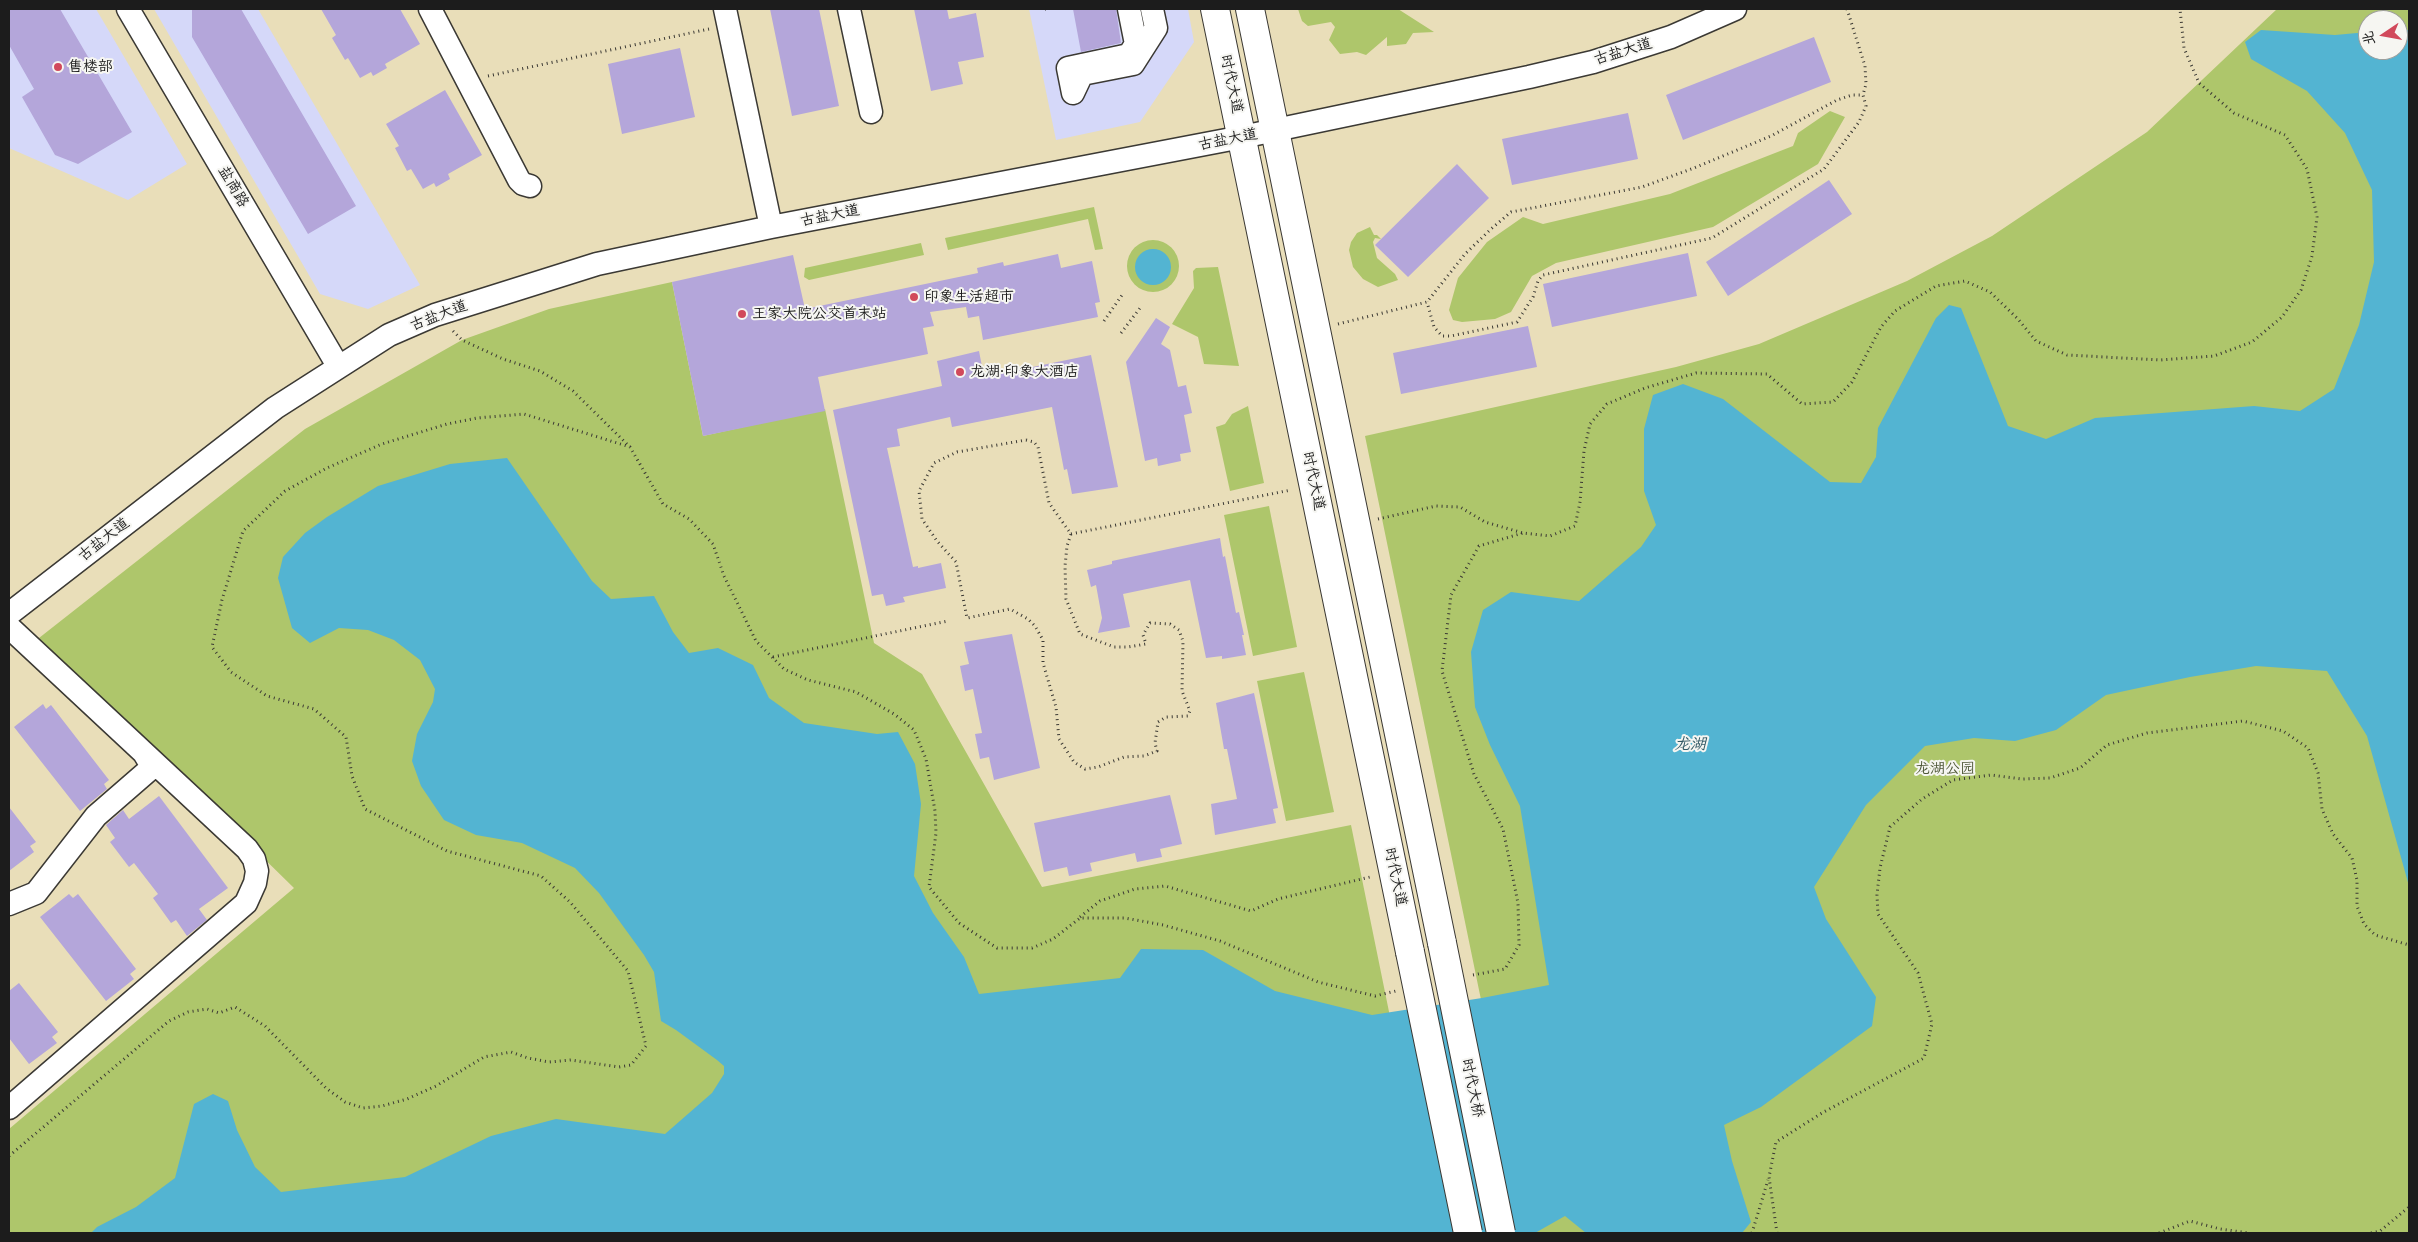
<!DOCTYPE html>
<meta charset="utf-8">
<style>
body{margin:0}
#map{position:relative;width:2418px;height:1242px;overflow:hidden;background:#e9deb9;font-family:Sriracha,"LXGW WenKai TC",sans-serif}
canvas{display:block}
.frame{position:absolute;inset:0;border:10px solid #1c1c1c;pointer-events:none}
.north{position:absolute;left:2358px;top:10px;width:50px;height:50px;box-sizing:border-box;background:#f6f6f2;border:1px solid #9f9f9c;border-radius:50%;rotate:258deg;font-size:14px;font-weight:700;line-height:20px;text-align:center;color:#1c1c1c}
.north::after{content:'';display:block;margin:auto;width:18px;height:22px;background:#d1495b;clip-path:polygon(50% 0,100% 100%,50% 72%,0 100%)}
</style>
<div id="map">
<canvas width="2418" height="1242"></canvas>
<div class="frame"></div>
<div class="north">北</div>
</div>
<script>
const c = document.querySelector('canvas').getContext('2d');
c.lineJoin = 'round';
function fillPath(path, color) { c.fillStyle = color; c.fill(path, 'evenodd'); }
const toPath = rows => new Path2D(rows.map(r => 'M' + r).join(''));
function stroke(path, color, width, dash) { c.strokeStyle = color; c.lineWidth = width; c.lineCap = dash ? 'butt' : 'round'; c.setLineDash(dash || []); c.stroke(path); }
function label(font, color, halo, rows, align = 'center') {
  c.font = font + ' Sriracha,"LXGW WenKai TC",sans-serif'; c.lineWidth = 4; c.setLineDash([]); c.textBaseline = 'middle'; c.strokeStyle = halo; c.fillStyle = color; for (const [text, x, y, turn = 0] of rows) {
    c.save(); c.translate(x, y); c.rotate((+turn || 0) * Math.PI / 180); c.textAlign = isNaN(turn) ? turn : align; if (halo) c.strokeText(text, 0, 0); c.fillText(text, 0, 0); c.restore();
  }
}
const built = toPath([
 [9,9,96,9,187,164,128,200,9,148],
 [154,9,258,9,420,285,368,309,320,294],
 [1029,9,1188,9,1194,42,1140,122,1056,140]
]);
const green = toPath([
 [1298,9,1398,9,1434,32,1413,33,1406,44,1387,46,1387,37,1366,55,1357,52,1340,54,1329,40,1335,27,1331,22,1308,26,1302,21],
 [2277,9,2409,9,2409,1233,1529,1233,1365,436,1676,367,1759,344,1907,281,1992,236,2147,132],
 [2368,20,2398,20,2398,50,2368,50],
 [1830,111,1845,117,1818,164,1713,227,1556,263,1532,276,1511,312,1495,319,1462,322,1453,320,1449,310,1458,278,1487,242,1523,217,1543,224,1670,194,1793,146,1798,133],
 [1094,207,1103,249,1095,250,1088,219,948,250,945,238],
 [1370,227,1374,235,1377,235,1381,239,1375,238,1373,242,1377,258,1395,274,1398,280,1378,287,1363,279,1353,267,1349,250,1351,242,1357,233],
 '1127 266a26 26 0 1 1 52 0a26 26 0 1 1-52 0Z',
 [921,243,924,255,809,280,804,277,805,268],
 [1218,267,1239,366,1204,364,1198,337,1172,324,1194,288,1193,271,1196,268],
 [672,282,703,436,825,409,874,643,922,674,1042,887,1351,825,1434,1233,9,1233,9,1129,294,888,39,638,305,429,462,340,549,309],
 [1248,406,1264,483,1230,491,1216,427,1225,424,1232,414],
 [1269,506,1297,647,1253,656,1224,515],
 [1304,672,1334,812,1286,821,1257,681]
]);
const water = toPath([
 [2261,30,2335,35,2368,32,2368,50,2398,50,2398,31,2409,30,2409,886,2367,736,2327,671,2256,666,2190,677,2106,695,2056,730,2015,741,1974,738,1925,746,1866,805,1814,887,1826,919,1876,997,1872,1026,1761,1107,1724,1125,1732,1161,1751,1222,1742,1233,1586,1233,1565,1216,1535,1233,91,1233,97,1227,136,1207,175,1178,194,1104,213,1094,228,1101,237,1130,255,1167,281,1192,405,1177,491,1136,556,1119,665,1134,712,1093,724,1074,724,1066,717,1060,676,1030,661,1021,654,972,644,955,599,893,575,868,522,843,476,835,444,820,421,786,412,761,417,734,433,702,435,689,420,660,394,640,368,630,339,628,310,643,292,628,278,578,283,557,305,533,327,517,378,486,450,464,507,458,592,581,611,599,654,596,673,632,689,653,718,648,753,665,769,698,804,723,877,734,898,732,915,764,921,804,914,876,933,913,964,957,979,994,1120,978,1141,949,1203,950,1275,991,1372,1015,1482,998,1549,985,1520,806,1490,745,1475,707,1471,652,1483,610,1511,592,1579,601,1641,547,1656,525,1644,491,1644,429,1653,395,1683,384,1723,399,1830,482,1861,483,1876,457,1878,428,1936,318,1949,305,1961,308,2008,426,2046,439,2095,418,2254,406,2300,411,2334,389,2359,325,2374,262,2372,190,2345,133,2307,91,2251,59,2245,42],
 '1135 267a18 18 0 1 1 36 0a18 18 0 1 1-36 0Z'
]);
const building = toPath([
 [9,9,60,9,132,132,78,164,55,155,22,97,34,89,9,45],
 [192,9,241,9,356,206,308,234,192,37],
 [321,9,400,9,420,44,385,64,387,68,373,76,371,72,360,78,348,58,345,60,332,38,336,35],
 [770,9,819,9,839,106,792,116],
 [914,9,947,9,949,19,976,13,984,57,958,62,963,84,931,91],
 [1073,9,1116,9,1121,43,1081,52],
 [1814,37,1831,82,1683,140,1666,95],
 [680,48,695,117,622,134,608,64],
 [445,90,482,155,448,174,450,179,436,187,434,183,423,189,411,169,407,171,395,148,399,146,386,124],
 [1628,113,1638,159,1512,185,1502,139],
 [1457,164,1489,198,1408,277,1375,245],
 [1829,180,1852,214,1728,296,1706,262],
 [1688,253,1697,296,1552,327,1543,284],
 [1058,254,1061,268,1092,261,1100,302,1095,303,1098,317,983,340,979,316,968,318,966,307,930,312,934,326,923,328,928,354,818,377,825,411,703,436,672,282,793,255,805,309,978,273,977,268,1003,262,1004,266],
 [1156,318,1170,327,1161,344,1170,350,1178,387,1186,385,1192,413,1184,415,1191,452,1180,454,1181,461,1158,466,1157,458,1145,461,1126,362],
 [1528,326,1537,367,1401,394,1393,353],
 [979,351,984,377,1091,355,1118,487,1072,494,1067,469,1064,470,1052,407,952,427,950,417,897,429,900,446,887,448,913,567,918,566,918,568,941,563,946,588,903,597,905,602,886,606,883,594,872,596,833,410,942,386,937,361],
 [1220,538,1223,557,1225,556,1236,613,1239,612,1244,635,1242,635,1246,655,1222,659,1222,656,1206,658,1190,580,1123,594,1130,627,1098,633,1102,618,1096,585,1091,587,1087,570,1112,564,1112,561],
 [1012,634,1040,768,994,780,989,757,980,759,975,734,982,733,973,689,965,691,960,666,969,664,964,642],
 [1254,693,1278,808,1273,809,1276,823,1215,835,1211,804,1237,799,1227,749,1224,749,1216,703],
 [43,704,46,709,51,705,109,780,104,784,107,789,80,811,14,727],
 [1170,795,1182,844,1160,849,1162,857,1137,862,1135,853,1090,863,1092,871,1069,876,1067,867,1044,872,1034,823],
 [159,796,228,888,199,909,207,920,187,936,176,920,171,923,153,898,158,894,134,863,129,867,110,842,115,838,106,825,123,810,129,819],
 [9,807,36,842,30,846,34,852,9,871],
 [69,894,73,898,78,894,136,969,130,974,134,979,106,1001,40,917],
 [19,983,58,1032,52,1037,57,1043,29,1064,9,1038,9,991]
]);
const path = toPath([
 [990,9,990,10],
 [1045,9,1047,9],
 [1847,9,1865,66,1866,84,1863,95],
 [488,76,709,29],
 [1104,321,1122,295],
 [1338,324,1427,302,1465,254,1491,229,1511,212,1642,187,1694,168,1771,136,1837,100,1852,95,1863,95,1866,106,1859,122,1824,169,1712,238,1543,275,1538,281,1533,297,1517,322,1451,336,1442,336,1434,327,1427,302],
 [453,331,462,340,503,359,540,371,573,391,629,446],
 [1121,333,1140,308],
 [1026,440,1034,442,1038,447,1049,503,1071,534,1067,546,1065,566,1066,599,1080,634,1114,647,1128,647,1146,644,1143,635,1150,623,1170,624,1179,630,1183,641,1182,691,1190,711,1188,716,1166,717,1158,722,1155,743,1157,751,1144,756,1124,757,1098,767,1085,769,1074,762,1059,739,1056,707,1043,663,1043,640,1035,626,1028,619,1010,609,967,618,956,562,937,541,922,519,919,491,934,463,957,452,1026,440],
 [1378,519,1436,506,1460,507,1485,522,1523,533,1550,536,1575,526,1580,502,1584,451,1590,424,1607,404,1645,388,1696,373,1767,374,1802,404,1833,402,1852,382,1881,327,1895,311,1936,286,1965,281,1990,292,2018,319,2036,341,2067,355,2160,360,2214,356,2252,342,2282,317,2301,290,2312,256,2317,217,2307,169,2285,135,2234,113,2199,83,2184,48,2180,9],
 [1071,534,1291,490],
 [773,657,948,621],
 [1080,917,1100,901,1135,889,1165,886,1251,911,1278,899,1370,877],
 [1473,975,1505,969,1519,945,1518,903,1503,829,1474,774,1442,671,1451,595,1479,546,1523,533],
 [9,1156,169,1021,188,1012,207,1009,219,1013,235,1007,265,1026,326,1088,345,1102,363,1108,382,1106,407,1099,436,1086,484,1057,511,1052,528,1058,549,1062,571,1060,619,1067,631,1065,646,1046,628,971,570,902,541,876,447,851,365,809,352,776,346,737,314,709,267,696,231,672,212,647,222,600,243,531,285,491,327,468,382,444,447,424,477,418,524,414,630,447,663,504,689,519,713,544,724,576,756,641,784,669,808,680,856,692,894,714,914,730,926,759,935,811,936,833,929,887,959,923,997,948,1032,948,1053,939,1080,918,1125,918,1163,925,1220,941,1318,982,1375,996,1396,991],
 [1752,1233,1768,1180],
 [1777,1233,1769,1177,1776,1142,1822,1113,1924,1058,1932,1024,1918,973,1878,914,1877,895,1880,868,1890,827,1922,799,1953,780,1991,775,2022,779,2050,778,2080,768,2107,745,2147,733,2243,721,2283,731,2308,748,2318,773,2322,809,2333,834,2352,858,2357,880,2357,906,2364,924,2375,935,2409,945],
 [2159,1233,2190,1221,2220,1229,2249,1233],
 [2371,1233,2380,1231,2409,1207]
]);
const minor = toPath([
 [128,9,338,366],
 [430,9,519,180,523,184,530,186],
 [725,9,771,227],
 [849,9,871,112],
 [1129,9,1136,44,1129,55,1068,68,1073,93,1082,74,1133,64,1156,28,1152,9],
 [9,614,275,408,389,335,435,315,597,264,771,227,1242,137,1529,77,1593,62,1671,37,1735,9],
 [9,627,247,849,254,859,257,871,255,883,246,903,9,1108],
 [9,904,36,893,96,816,149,770,150,763,144,753]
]);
const major = toPath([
 [1215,9,1410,952],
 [1250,9,1442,943]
]);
const majorBridge = toPath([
 [1442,943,1501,1233],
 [1410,952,1468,1233]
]);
const markers = [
 [58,67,5,"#d1495b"],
 [914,297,5,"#d1495b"],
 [742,314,5,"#d1495b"],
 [960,372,5,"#d1495b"]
];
const streetNames = [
 ["古盐大道",1623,52,-17],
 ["时代大道",1231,84,78],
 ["古盐大道",1228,140,-11],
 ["盐商路",233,187,60],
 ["古盐大道",830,216,-11],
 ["古盐大道",439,316,-21],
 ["时代大道",1313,481,78],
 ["古盐大道",104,540,-38],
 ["时代大道",1395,877,78],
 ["时代大桥",1472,1088,78]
];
const poiNames = [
 ["售楼部",68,67],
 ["印象生活超市",924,297],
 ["王家大院公交首末站",752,314],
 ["龙湖·印象大酒店",970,372]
];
const parkNames = [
 ["龙湖公园",1945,769]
];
const waterNames = [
 ["龙湖",1690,745]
];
fillPath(built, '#d5d8f9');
fillPath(green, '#aec66b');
fillPath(water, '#53b4d2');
fillPath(building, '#b4a6da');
stroke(minor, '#3b3934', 25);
stroke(major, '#3b3934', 30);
stroke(path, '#3b3934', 3, [1, 4]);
stroke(minor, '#fff', 22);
stroke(major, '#fff', 28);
stroke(majorBridge, '#3b3934', 30, []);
stroke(majorBridge, '#fff', 28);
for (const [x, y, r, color] of markers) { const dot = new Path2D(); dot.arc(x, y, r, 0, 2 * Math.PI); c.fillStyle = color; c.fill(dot); stroke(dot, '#f6f6f2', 2); }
label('15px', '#1c1c1c', '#f6f6f2', streetNames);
label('15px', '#1c1c1c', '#f6f6f2', poiNames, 'left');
label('15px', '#4f5838', '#f6f6f2', parkNames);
label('italic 16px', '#325965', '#f6f6f2', waterNames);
</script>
